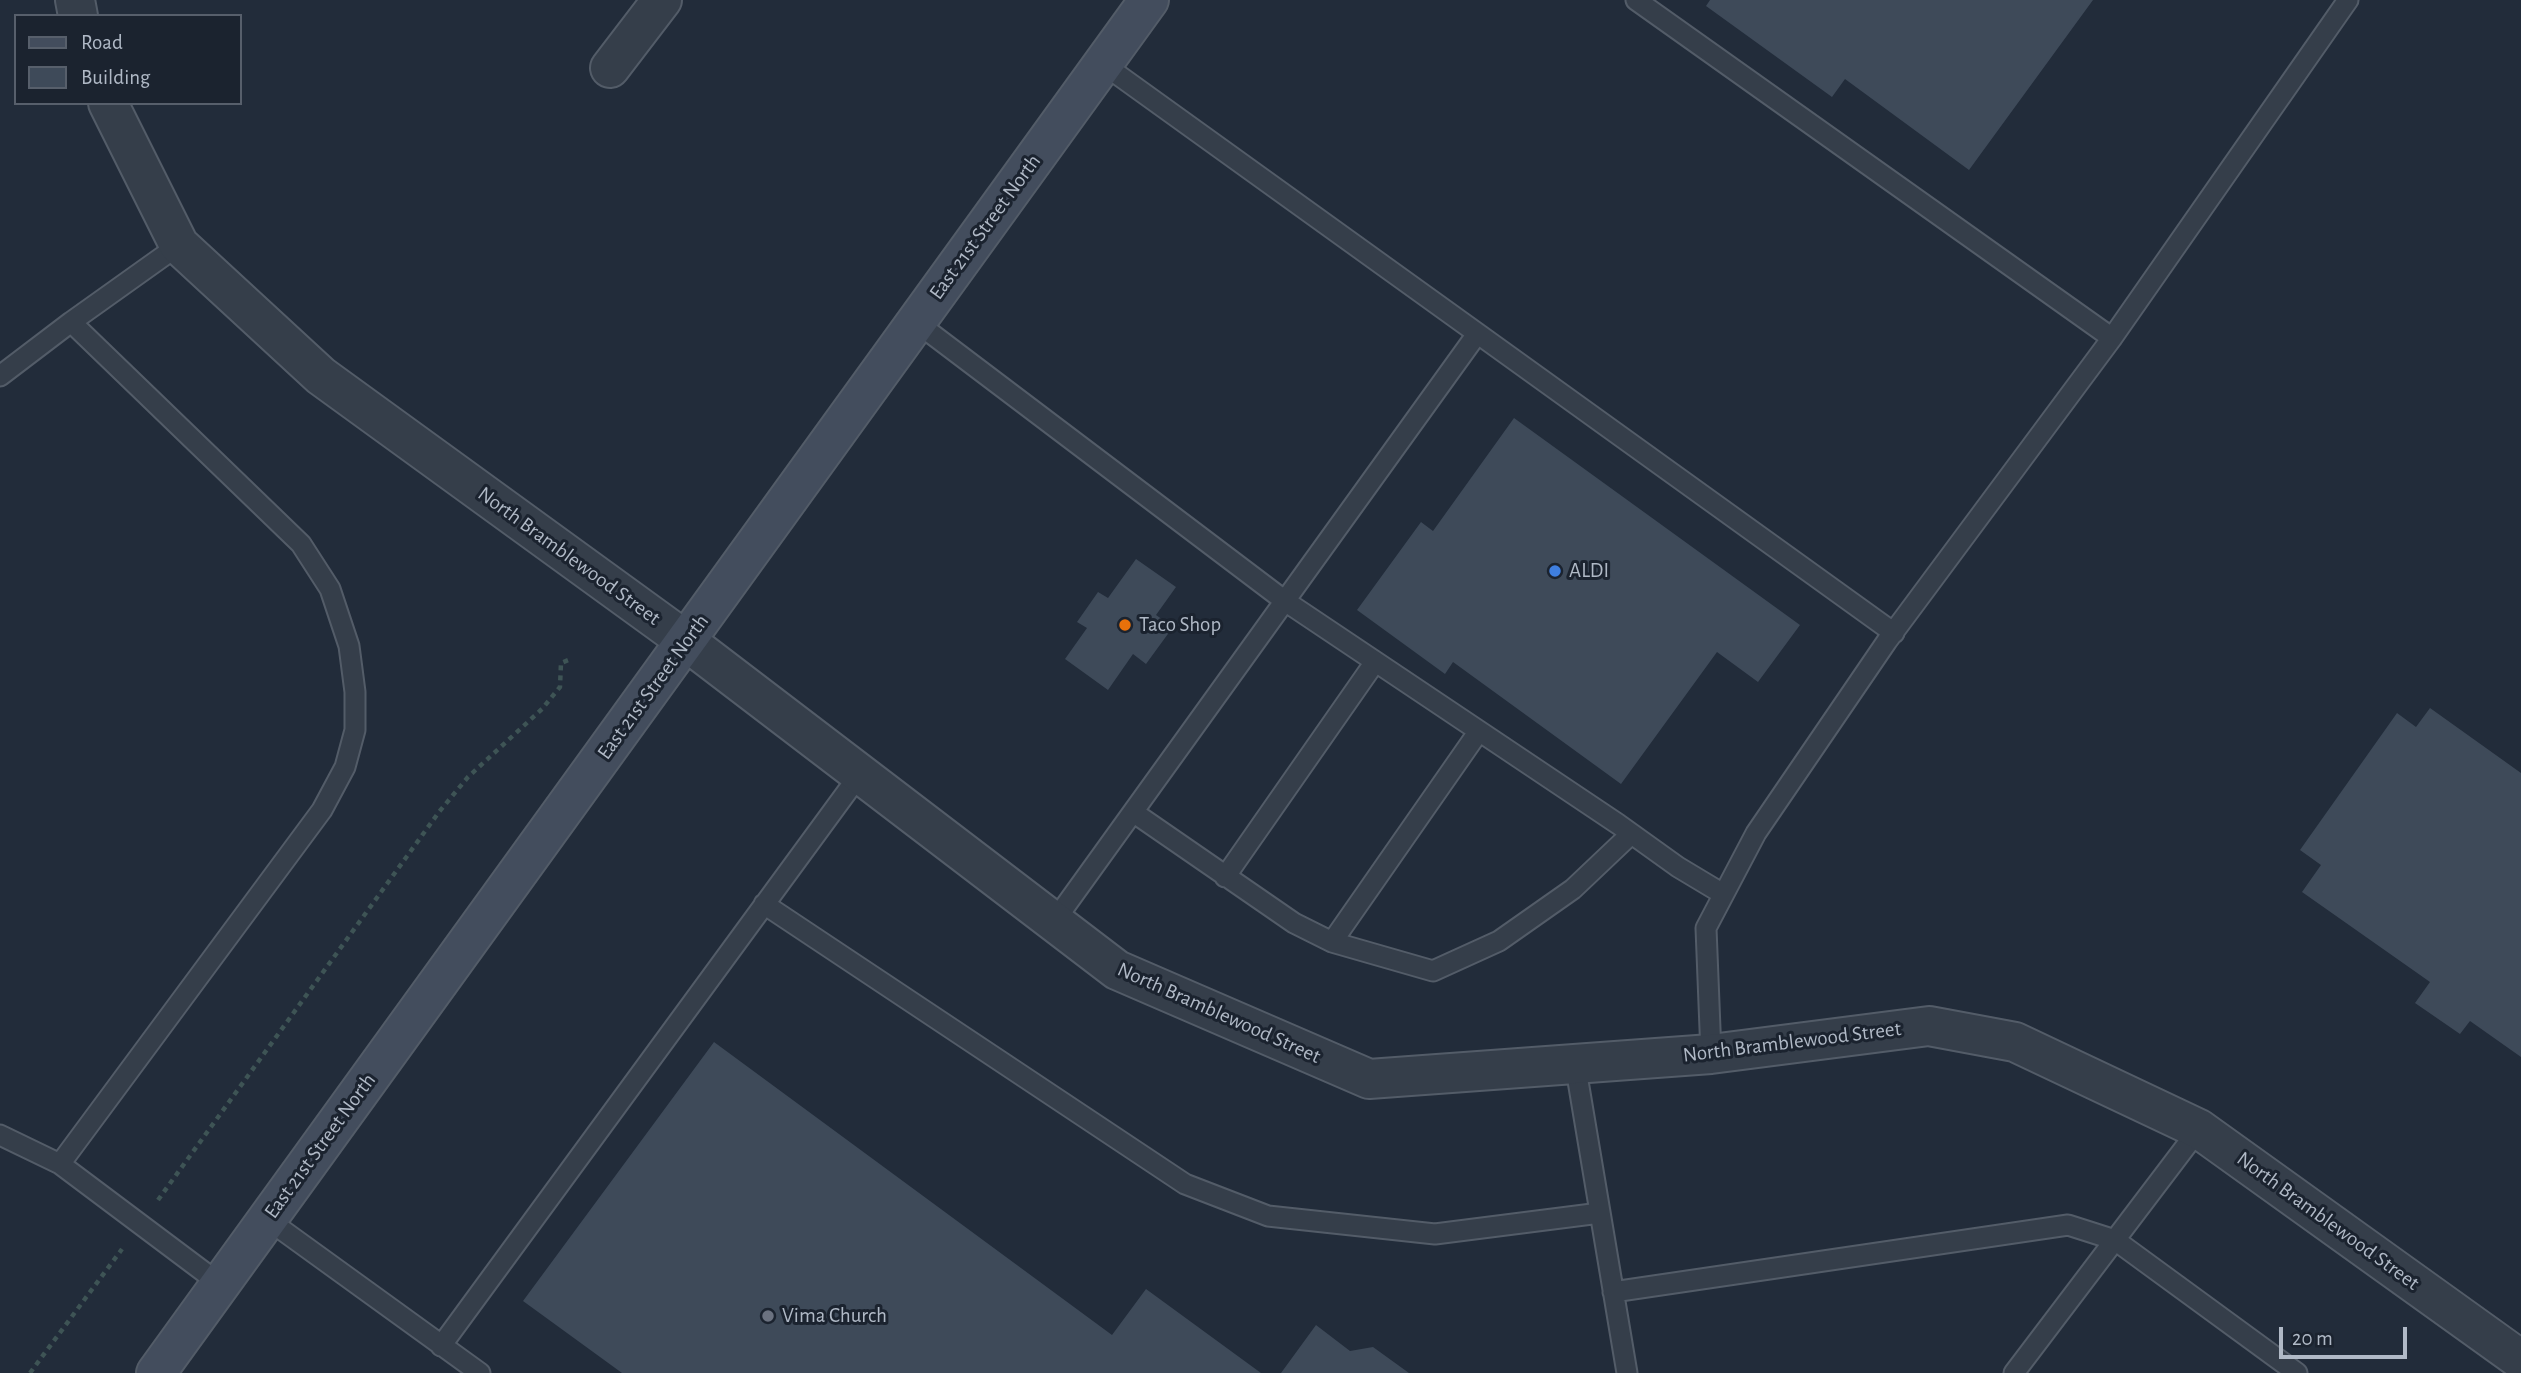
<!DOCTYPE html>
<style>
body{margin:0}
#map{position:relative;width:2521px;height:1373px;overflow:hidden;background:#222c3a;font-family:"Alegreya Sans",sans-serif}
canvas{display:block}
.legend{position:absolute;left:14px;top:14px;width:228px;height:91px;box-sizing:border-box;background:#1b232f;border:2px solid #575f6b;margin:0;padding:9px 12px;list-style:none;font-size:21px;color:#b0b9c6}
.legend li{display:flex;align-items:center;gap:14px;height:35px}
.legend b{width:35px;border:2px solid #575f6b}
.scale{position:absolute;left:2279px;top:1327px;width:128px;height:32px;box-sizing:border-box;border:4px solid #b0b9c6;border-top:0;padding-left:9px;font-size:21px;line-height:24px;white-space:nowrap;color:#b0b9c6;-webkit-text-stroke:5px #1b232f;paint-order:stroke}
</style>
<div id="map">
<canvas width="2521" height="1373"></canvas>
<ul class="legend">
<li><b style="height:9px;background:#434d5d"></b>Road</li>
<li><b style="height:19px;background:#3e4a59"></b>Building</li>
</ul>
<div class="scale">20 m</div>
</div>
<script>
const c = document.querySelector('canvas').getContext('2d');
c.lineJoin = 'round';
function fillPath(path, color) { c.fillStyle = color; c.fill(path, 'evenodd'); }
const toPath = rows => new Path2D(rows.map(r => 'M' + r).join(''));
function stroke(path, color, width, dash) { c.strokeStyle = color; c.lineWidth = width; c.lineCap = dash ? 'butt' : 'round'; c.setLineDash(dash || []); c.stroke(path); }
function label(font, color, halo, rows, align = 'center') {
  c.font = font + ' "Alegreya Sans",sans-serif'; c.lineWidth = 6; c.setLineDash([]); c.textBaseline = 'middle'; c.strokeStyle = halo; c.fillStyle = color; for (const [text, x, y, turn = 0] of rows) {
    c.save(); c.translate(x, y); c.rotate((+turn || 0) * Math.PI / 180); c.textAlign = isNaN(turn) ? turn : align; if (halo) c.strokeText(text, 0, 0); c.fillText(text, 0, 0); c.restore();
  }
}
const building = toPath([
 [1710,0,2093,0,1969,170,1845,79,1832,97,1706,6],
 [1514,418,1800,625,1758,682,1717,652,1621,784,1453,662,1445,674,1357,610,1421,522,1433,531],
 [1136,559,1176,587,1156,615,1173,627,1146,664,1133,654,1108,690,1065,659,1087,628,1077,622,1098,592,1108,598],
 [2430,708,2521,773,2521,1057,2470,1021,2460,1034,2415,1003,2430,982,2302,892,2321,865,2300,850,2397,713,2416,727],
 [714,1042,1112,1335,1146,1289,1261,1373,622,1373,523,1301],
 [1316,1325,1350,1351,1373,1347,1409,1373,1281,1373]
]);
const path = toPath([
 [158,1200,439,812,468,777,542,709,560,687,561,663,571,659],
 [30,1373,122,1249]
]);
const lane = toPath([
 [1636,0,2112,338],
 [1103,64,1894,633],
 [916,322,1285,601,1618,824,1678,867,1723,894],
 [0,376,71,322,179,245],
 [1133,812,1294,923,1332,942,1433,971,1499,941,1573,889,1631,834],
 [1225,877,1375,662],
 [764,904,1185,1184,1268,1216,1435,1234,1600,1213],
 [1053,923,1477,334],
 [1332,942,1479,731],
 [1711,1054,1706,928,1756,833,1887,641,2112,338,2348,0],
 [1575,1063,1627,1373],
 [0,1135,60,1164,220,1284],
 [60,1164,322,810,345,767,355,730,355,692,349,646,330,589,301,544,71,322],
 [267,1219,480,1373],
 [1613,1292,2068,1225,2115,1240,2297,1373],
 [441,1346,860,774],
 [2014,1373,2199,1129]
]);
const street = toPath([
 [75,0,78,16],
 [610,68,662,0],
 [108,103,179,245,321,376,686,641,1117,970,1369,1079,1711,1054,1929,1026,2015,1042,2199,1129,2521,1360]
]);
const secondary = toPath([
 [156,1373,1149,0]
]);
const markers = [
 [1555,571,7,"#3f7fe0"],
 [1125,625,7,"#e8710a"],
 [768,1316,7,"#6b7280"]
];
const streetNames = [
 ["East 21st Street North",985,227,-54],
 ["North Bramblewood Street",569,556,36],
 ["East 21st Street North",653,687,-54],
 ["North Bramblewood Street",1219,1013,24],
 ["North Bramblewood Street",1792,1042,-7],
 ["East 21st Street North",320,1146,-54],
 ["North Bramblewood Street",2328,1221,36]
];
const poiNames = [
 ["ALDI",1569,571],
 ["Taco Shop",1139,625],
 ["Vima Church",782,1316]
];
fillPath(building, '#3e4a59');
stroke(lane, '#535c68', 23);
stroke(street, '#535c68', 42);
stroke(secondary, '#535c68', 42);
stroke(path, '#3e5455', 4.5, [5, 5]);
stroke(lane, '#353e4a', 19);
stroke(street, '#353e4a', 38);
stroke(secondary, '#434d5d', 38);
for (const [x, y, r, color] of markers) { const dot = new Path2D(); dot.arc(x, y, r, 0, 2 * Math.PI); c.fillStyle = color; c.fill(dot); stroke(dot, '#1b232f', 2.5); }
label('21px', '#b0b9c6', '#1b232f', streetNames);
label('21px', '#b0b9c6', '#1b232f', poiNames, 'left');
</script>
